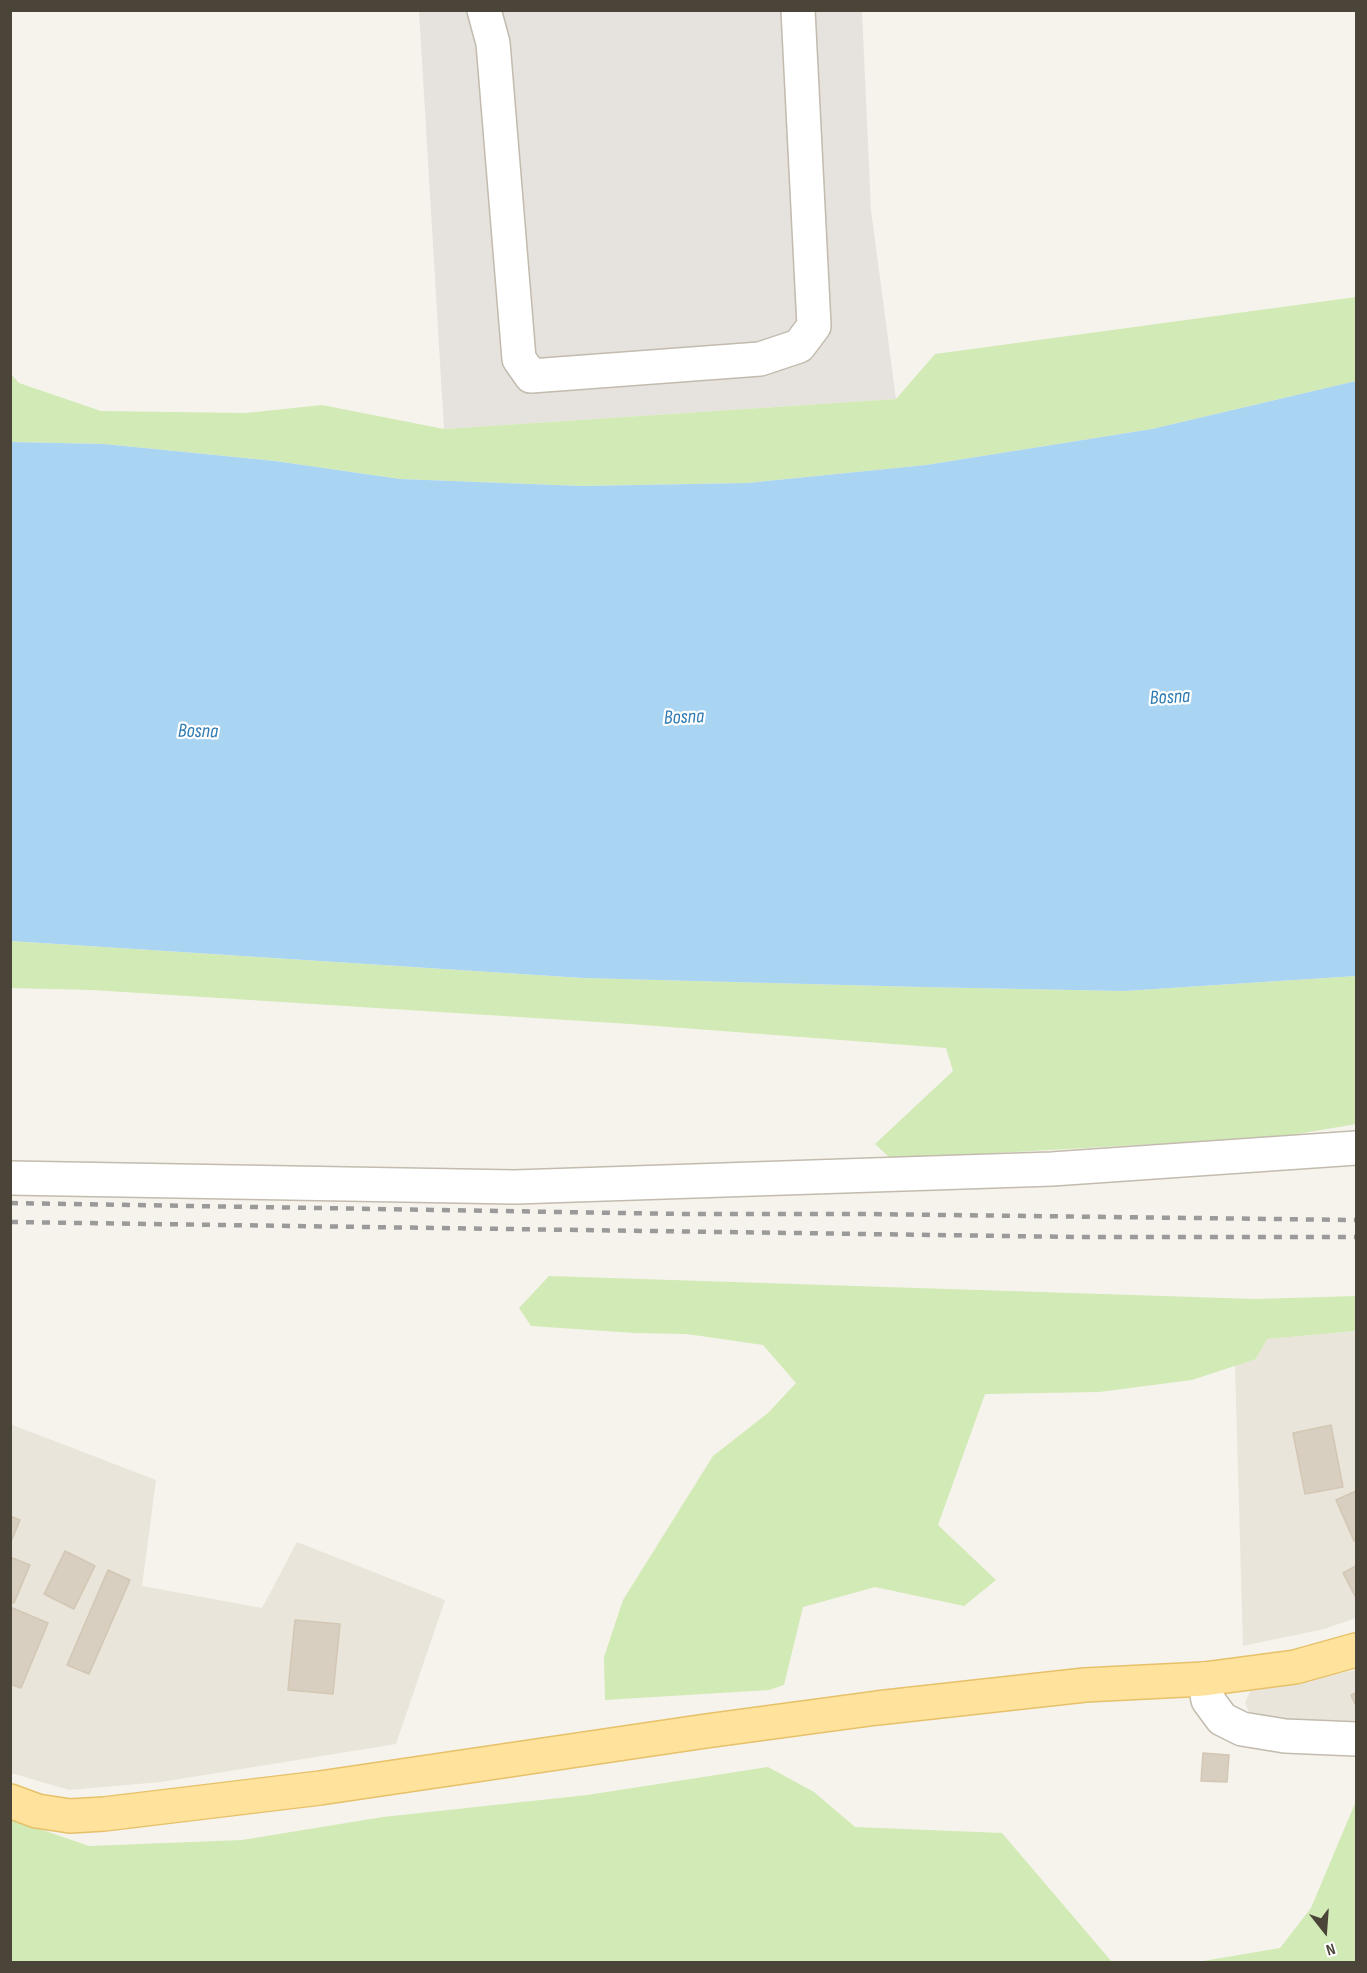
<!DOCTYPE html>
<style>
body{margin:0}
#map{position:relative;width:1367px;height:1973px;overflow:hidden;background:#f6f3ec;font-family:"Sofia Sans Condensed",sans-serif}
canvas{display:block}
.frame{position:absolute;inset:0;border:12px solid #4b4439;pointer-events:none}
.north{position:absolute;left:1295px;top:1901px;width:60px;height:60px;-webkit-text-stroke:4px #fff;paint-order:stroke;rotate:163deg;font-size:16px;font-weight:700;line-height:24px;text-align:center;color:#4b4439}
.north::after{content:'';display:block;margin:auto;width:21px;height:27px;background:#4b4439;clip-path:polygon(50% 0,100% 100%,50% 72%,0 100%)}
</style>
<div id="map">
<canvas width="1367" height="1973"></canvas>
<div class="frame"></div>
<div class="north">N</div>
</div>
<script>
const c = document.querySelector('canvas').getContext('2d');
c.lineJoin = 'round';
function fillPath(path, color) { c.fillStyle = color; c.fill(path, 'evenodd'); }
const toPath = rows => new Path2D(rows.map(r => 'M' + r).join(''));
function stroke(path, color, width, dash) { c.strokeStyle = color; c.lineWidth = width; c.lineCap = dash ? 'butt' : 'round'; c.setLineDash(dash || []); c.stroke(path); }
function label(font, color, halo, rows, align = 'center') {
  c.font = font + ' "Sofia Sans Condensed",sans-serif'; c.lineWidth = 4.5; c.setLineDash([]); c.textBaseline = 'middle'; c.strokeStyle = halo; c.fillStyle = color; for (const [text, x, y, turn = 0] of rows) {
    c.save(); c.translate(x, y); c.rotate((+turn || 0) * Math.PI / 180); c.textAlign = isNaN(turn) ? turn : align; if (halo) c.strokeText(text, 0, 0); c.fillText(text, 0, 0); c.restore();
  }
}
const residential = toPath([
 [1356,1331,1356,1618,1324,1629,1243,1646,1235,1365,1256,1359,1267,1339],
 [10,1424,156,1480,142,1586,262,1608,297,1542,445,1600,396,1744,161,1782,69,1790,11,1773],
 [1356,1670,1356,1727,1251,1716,1245,1703,1250,1691,1278,1686]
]);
const industrial = toPath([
 [419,11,862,11,871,210,896,399,444,429]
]);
const green = toPath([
 [1356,297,1356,381,1152,429,926,465,747,483,582,486,400,479,275,461,104,444,11,442,10,373,19,383,101,411,246,413,322,405,444,429,896,399,935,354],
 [10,941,583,978,921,987,1124,991,1356,976,1356,1124,1280,1137,891,1159,875,1144,953,1071,946,1048,630,1024,92,990,11,988],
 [549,1276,1255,1299,1356,1296,1356,1331,1267,1339,1256,1359,1192,1380,1099,1392,985,1394,938,1525,996,1580,964,1606,875,1587,803,1607,784,1685,769,1690,605,1700,604,1657,623,1600,713,1456,768,1413,796,1383,763,1345,687,1334,635,1333,531,1326,519,1308],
 [768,1767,814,1792,855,1827,1002,1833,1112,1962,11,1962,11,1819,89,1846,242,1840,383,1817,587,1795],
 [1356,1801,1356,1962,1197,1962,1280,1948,1311,1908]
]);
const water = toPath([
 [1356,381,1356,976,1124,991,921,987,583,978,11,941,11,442,104,444,275,461,400,479,582,486,747,483,926,465,1152,429]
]);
const building = toPath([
 [1331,1425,1343,1487,1305,1494,1293,1433,1331,1425],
 [1356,1491,1356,1540,1354,1541,1336,1500,1356,1491],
 [10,1516,20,1520,10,1544,10,1516],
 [65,1551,95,1566,74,1609,44,1594,65,1551],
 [10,1557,30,1565,14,1603,10,1602,10,1557],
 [1356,1566,1356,1595,1355,1596,1343,1573,1356,1566],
 [108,1570,130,1580,89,1674,67,1665,108,1570],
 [10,1607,48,1623,21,1688,10,1684,10,1607],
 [295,1620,340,1624,333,1694,288,1690,295,1620],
 [1356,1693,1356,1706,1351,1695,1356,1693],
 [1203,1753,1229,1755,1227,1782,1201,1781,1203,1753]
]);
const minor = toPath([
 [484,10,493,43,519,359,531,376,760,359,799,346,814,326,798,10],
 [10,1178,515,1187,1052,1169,1356,1148],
 [1204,1679,1208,1700,1222,1719,1242,1729,1285,1736,1356,1739]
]);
const major = toPath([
 [10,1801,37,1811,70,1816,104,1814,320,1788,706,1731,877,1708,1085,1685,1204,1679,1295,1667,1356,1650]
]);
const rail = toPath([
 [10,1203,683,1214,865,1214,1356,1220],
 [10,1222,1078,1237,1356,1237]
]);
const waterNames = [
 ["Bosna",1170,698,-3],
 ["Bosna",684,718,-2],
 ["Bosna",198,732,1]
];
fillPath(residential, '#eae5da');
fillPath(industrial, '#e6e2dd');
fillPath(green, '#d2eab5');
fillPath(water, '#a9d4f2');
fillPath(building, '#d8cfc1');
stroke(building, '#d3c7b4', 1.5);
stroke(minor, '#c2bbae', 36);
stroke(major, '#e6c16a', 36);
stroke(minor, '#fff', 33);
stroke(major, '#ffe39c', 33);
stroke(rail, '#9a9a9a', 4.5, [8, 8]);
label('italic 20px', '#2e7ab2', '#fff', waterNames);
</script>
